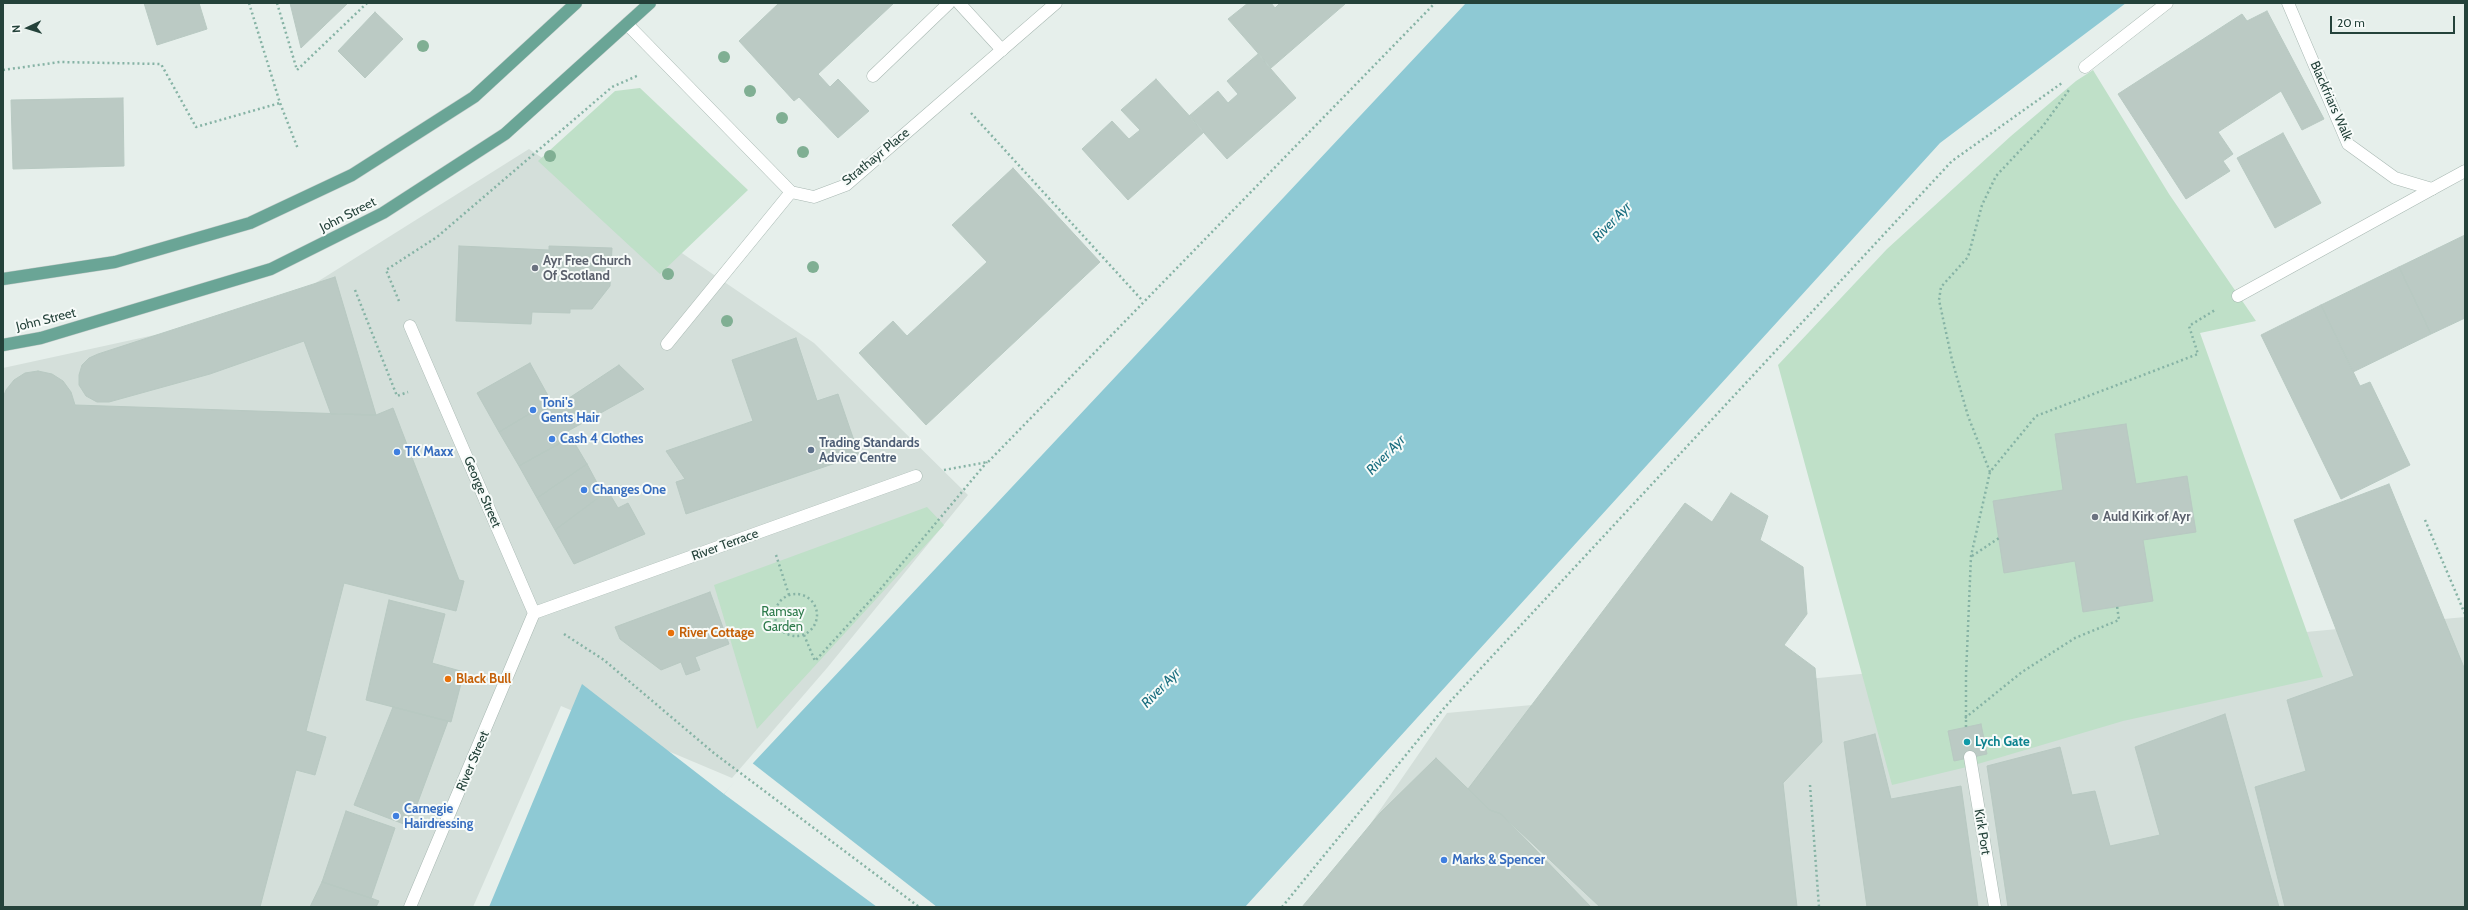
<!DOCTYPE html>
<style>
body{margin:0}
#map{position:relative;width:2468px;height:910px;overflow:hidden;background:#e6efeb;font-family:Cabin,sans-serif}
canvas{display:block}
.frame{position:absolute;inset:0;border:4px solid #24423a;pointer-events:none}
.north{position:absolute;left:8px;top:8px;width:40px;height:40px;-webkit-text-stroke:3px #f7fbf9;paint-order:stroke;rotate:266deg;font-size:11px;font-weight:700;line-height:16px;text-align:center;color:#24423a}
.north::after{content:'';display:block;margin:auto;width:14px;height:18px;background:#24423a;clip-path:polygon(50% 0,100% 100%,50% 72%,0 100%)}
.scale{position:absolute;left:2330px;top:16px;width:125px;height:18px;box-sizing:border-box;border:2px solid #24423a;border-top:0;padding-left:5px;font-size:12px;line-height:14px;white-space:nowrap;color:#24423a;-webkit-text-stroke:3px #f7fbf9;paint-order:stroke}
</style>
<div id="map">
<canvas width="2468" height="910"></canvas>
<div class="frame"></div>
<div class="north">N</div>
<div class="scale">20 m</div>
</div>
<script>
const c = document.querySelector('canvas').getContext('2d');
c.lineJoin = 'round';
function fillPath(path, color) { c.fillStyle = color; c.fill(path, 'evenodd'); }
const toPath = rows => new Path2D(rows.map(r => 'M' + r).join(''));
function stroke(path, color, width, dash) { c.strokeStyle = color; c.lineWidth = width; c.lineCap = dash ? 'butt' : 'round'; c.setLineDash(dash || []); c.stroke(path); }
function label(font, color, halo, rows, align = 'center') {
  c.font = font + ' Cabin,sans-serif'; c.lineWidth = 4; c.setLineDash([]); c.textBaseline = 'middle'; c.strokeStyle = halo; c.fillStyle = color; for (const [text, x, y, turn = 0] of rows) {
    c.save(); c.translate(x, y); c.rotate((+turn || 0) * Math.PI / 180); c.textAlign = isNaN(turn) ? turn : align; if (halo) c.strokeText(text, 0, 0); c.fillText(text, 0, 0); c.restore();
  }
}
const built = toPath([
 [529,149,814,343,968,495,827,668,732,778,561,706,473,907,3,907,3,368,274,309],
 [2465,617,2465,907,1313,907,1447,713]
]);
const green = toPath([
 [2093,70,2169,194,2256,321,2200,333,2323,677,2123,721,1971,766,1892,785,1778,365,1887,249,2011,136,2076,81],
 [640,88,748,190,660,274,538,161,615,91],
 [927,507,944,525,757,729,714,585]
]);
const water = toPath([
 [1466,3,2126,3,1940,143,1245,907,489,907,582,684,724,794]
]);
const pier = toPath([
 [751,762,937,907,877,907,724,794]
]);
const building = toPath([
 [144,3,199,3,207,29,157,45,144,3],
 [290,3,348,3,301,48,290,3],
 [779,3,894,3,818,74,830,87,838,79,869,111,838,138,799,97,794,101,739,41,779,3],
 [1248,3,1271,3,1275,8,1280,3,1345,4,1271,68,1228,19,1248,3],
 [2267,11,2324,119,2302,130,2281,91,2218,132,2233,154,2223,161,2230,171,2186,199,2118,94,2242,14,2247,21,2267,11],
 [375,12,403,39,365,78,338,51,375,12],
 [1258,54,1296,98,1227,159,1189,116,1218,91,1228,103,1238,94,1227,81,1258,54],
 [1156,79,1204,132,1128,200,1082,149,1112,121,1129,139,1140,130,1121,110,1156,79],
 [123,98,124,166,13,169,11,100,123,98],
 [2283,133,2321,203,2275,228,2237,158,2283,133],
 [1013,168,1100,262,926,425,859,353,893,321,907,336,987,262,952,225,1013,168],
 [2465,235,2465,318,2431,334,2399,267,2465,235],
 [459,246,549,250,549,246,612,248,610,286,592,309,570,309,570,313,532,312,531,324,456,321,459,246],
 [2399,267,2431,334,2353,372,2321,305,2399,267],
 [335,277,376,415,331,414,304,341,210,374,109,402,97,402,86,396,79,385,79,375,82,365,89,358,98,354,335,277],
 [2321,305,2360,386,2370,382,2410,465,2341,499,2261,335,2321,305],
 [796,338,817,401,838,394,859,455,686,514,676,482,685,479,666,451,753,421,732,360,796,338],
 [530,363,551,401,499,432,477,393,530,363],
 [619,365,644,389,568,431,571,437,519,466,499,432,551,401,554,408,619,365],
 [38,371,52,374,63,381,71,392,75,405,376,415,393,408,459,580,464,581,456,611,344,583,306,731,326,737,315,775,296,770,260,907,3,907,3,398,6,390,14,380,25,373,38,371],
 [2126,424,2136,484,2187,476,2196,532,2143,540,2153,601,2083,612,2075,561,2004,573,1993,501,2063,490,2055,434,2126,424],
 [571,437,587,464,537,498,519,466,571,437],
 [587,464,603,494,555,530,537,498,587,464],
 [2389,484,2465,670,2465,907,2285,907,2255,787,2306,771,2287,700,2354,676,2294,520,2389,484],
 [608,491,618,508,628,503,645,534,574,564,555,530,608,491],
 [1731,493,1768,516,1760,540,1803,567,1807,614,1784,645,1815,668,1822,742,1783,783,1797,907,1600,907,1501,814,1490,810,1468,789,1685,503,1712,522,1731,493],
 [710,592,729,644,695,657,700,670,686,675,681,662,661,670,620,639,615,627,710,592],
 [389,600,445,614,432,663,464,672,451,722,366,700,389,600],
 [393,707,448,721,409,826,354,805,393,707],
 [2225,714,2279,907,2008,907,1987,766,2060,747,2072,795,2095,791,2110,846,2160,835,2135,747,2225,714],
 [1981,724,1987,754,1954,761,1948,731,1981,724],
 [1875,734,1891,799,1961,786,1978,907,1867,907,1844,742,1875,734],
 [1436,758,1490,810,1501,814,1591,907,1302,907,1380,813,1436,758],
 [346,811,395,828,371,898,322,882,346,811],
 [322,882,371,898,379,901,376,907,310,907,322,882]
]);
const path = toPath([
 [249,3,280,103,298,149],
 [277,3,297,70,367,3],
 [3,70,60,62,161,64,196,127,280,103],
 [971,113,1141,299],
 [355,290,397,396,408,392],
 [399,301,386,270,437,237,612,87,639,75],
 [944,470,988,462,1435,3],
 [1990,472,1968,416,1952,360,1939,300,1941,287,1968,257,1982,205,1996,176,2043,126,2069,90],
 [2425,520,2465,614],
 [776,555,789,595],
 [1972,556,1999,538],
 '775 615a21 21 0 1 1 42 0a21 21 0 1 1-42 0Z',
 [564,634,604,660,715,754,919,907],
 [804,635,815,661,878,592,987,462],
 [1965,718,2022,672,2075,638,2119,620,2117,606],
 [1966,727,1966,675,1971,556,1990,472,2036,416,2198,354,2189,326,2215,310],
 [1810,785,1819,907],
 [1282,907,1445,707,1952,161,2062,83]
]);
const service = toPath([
 [959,3,1002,50],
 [873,76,949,3],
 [2238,296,2432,189],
 [667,344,791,192]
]);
const pedestrian = toPath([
 [1970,757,1995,907]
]);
const minor = toPath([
 [2288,3,2348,144,2395,178,2432,189,2465,171],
 [627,24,791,192,814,197,846,185,1056,3],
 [2085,67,2167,3],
 [410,326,534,613],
 [534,613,916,476],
 [410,907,534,613]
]);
const primary = toPath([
 [3,279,115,262,250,223,352,175,474,97,576,3],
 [3,345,41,338,271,269,383,213,505,134,650,3]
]);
const trees = [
 [423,46],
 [724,57],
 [750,91],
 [782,118],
 [803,152],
 [550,156],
 [813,267],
 [668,274],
 [727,321]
];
const markers = [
 [535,268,4,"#6b7280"],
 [533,410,4,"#3f7fe0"],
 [552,439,4,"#3f7fe0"],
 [811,450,4,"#5c6f8a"],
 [397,452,4,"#3f7fe0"],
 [584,490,4,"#3f7fe0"],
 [2095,517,4,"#6b7280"],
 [671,633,4,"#e8710a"],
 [448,679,4,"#e8710a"],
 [1967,742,4,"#0f9aa8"],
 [396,816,4,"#3f7fe0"],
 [1444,860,4,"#3f7fe0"]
];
const streetNames = [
 ["Blackfriars Walk",2331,101,66],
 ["Strathayr Place",876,157,-39],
 ["John Street",348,215,-27],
 ["John Street",46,320,-14],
 ["George Street",482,492,67],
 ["River Terrace",725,545,-20],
 ["River Street",473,761,-67],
 ["Kirk Port",1982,832,81]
];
const worshipNames = [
 ["Ayr Free Church",543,261],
 ["Of Scotland",543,276],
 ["Auld Kirk of Ayr",2103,517]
];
const shopNames = [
 ["Toni's",541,403],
 ["Gents Hair",541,418],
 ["Cash 4 Clothes",560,439],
 ["TK Maxx",405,452],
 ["Changes One",592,490],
 ["Carnegie",404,809],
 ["Hairdressing",404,824],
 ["Marks & Spencer",1452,860]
];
const serviceNames = [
 ["Trading Standards",819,443],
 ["Advice Centre",819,458]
];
const parkNames = [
 ["Ramsay",783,612],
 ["Garden",783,627]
];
const foodNames = [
 ["River Cottage",679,633],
 ["Black Bull",456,679]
];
const cultureNames = [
 ["Lych Gate",1975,742]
];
const waterNames = [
 ["River Ayr",1612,222,-46],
 ["River Ayr",1386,455,-46],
 ["River Ayr",1161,688,-46]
];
fillPath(built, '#d4dfda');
fillPath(green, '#bfe0c8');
fillPath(water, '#8ec9d4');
fillPath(pier, '#e6efeb');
fillPath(building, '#bbcac4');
stroke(building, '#b8c9c2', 1);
stroke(service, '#a8b8b2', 13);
stroke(pedestrian, '#a8b8b2', 13);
stroke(minor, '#a8b8b2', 13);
stroke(primary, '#c2cac8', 13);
stroke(path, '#86b3a5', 2.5, [2, 3]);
stroke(service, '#fff', 12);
stroke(pedestrian, '#fff', 12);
stroke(minor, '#fff', 12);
stroke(primary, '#6aa596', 12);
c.fillStyle = '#80af93';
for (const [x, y] of trees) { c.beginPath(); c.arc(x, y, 6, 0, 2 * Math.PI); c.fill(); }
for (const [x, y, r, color] of markers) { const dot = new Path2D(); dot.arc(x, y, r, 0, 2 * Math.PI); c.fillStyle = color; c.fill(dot); stroke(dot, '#f7fbf9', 1.5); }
label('13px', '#24423a', '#f7fbf9', streetNames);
label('bold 13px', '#5b616d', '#f7fbf9', worshipNames, 'left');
label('bold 13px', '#366cbe', '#f7fbf9', shopNames, 'left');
label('bold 13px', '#4e5e75', '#f7fbf9', serviceNames, 'left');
label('13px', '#2d7a4b', '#f7fbf9', parkNames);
label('bold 13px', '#c56008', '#f7fbf9', foodNames, 'left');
label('bold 13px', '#0d838f', '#f7fbf9', cultureNames, 'left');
label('italic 14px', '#1c6f80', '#f7fbf9', waterNames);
</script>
